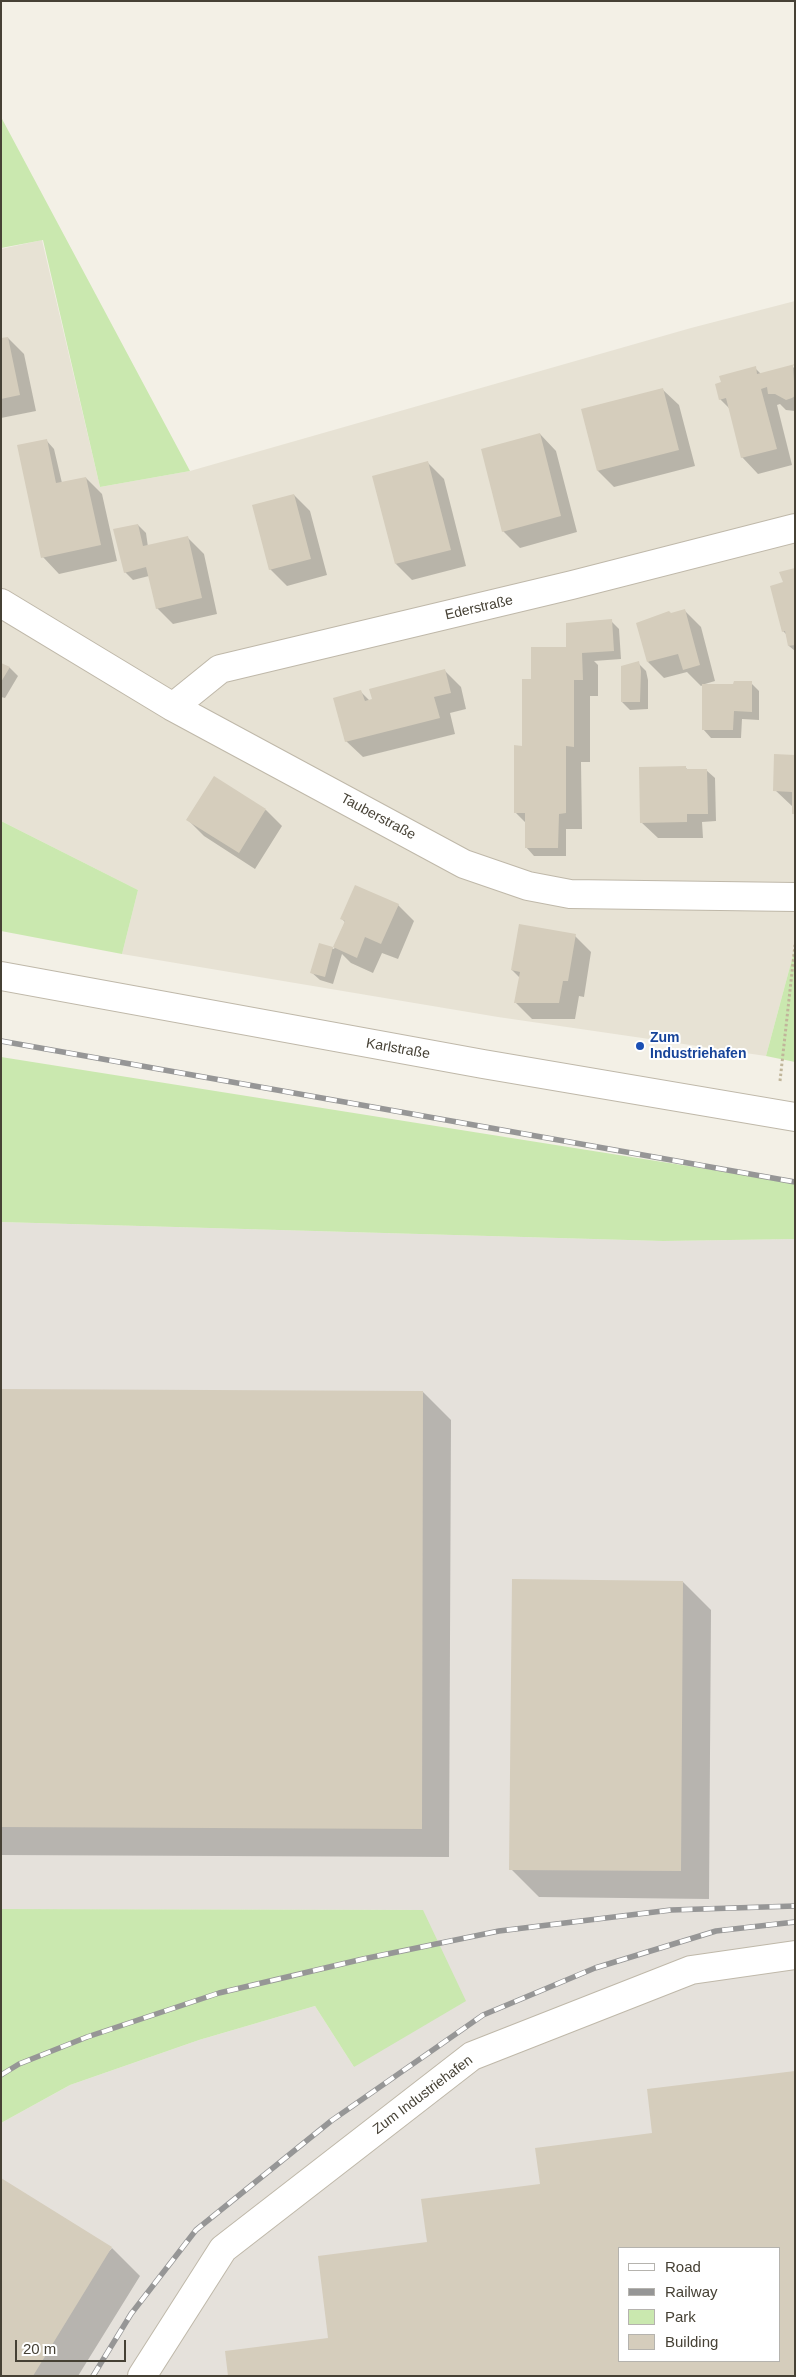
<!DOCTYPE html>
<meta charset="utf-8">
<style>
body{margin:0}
#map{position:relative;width:796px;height:2377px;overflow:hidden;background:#f3f0e6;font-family:Helvetica,sans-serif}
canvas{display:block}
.frame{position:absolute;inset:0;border:2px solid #464135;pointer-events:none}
.legend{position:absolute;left:618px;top:2247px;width:162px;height:115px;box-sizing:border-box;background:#fff;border:1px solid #b5b3ae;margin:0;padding:6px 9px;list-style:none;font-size:15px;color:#464135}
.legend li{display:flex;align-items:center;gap:10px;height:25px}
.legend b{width:25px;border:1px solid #b5b3ae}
.scale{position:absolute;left:15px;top:2340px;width:111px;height:22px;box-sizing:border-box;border:2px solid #464135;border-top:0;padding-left:6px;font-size:15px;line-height:18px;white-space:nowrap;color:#464135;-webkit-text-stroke:4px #fff;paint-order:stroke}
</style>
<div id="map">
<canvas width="796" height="2377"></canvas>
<div class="frame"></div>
<ul class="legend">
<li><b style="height:6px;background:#fff"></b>Road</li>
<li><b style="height:6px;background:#969696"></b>Railway</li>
<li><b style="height:14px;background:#cae8af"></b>Park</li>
<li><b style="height:14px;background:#d5cdbc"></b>Building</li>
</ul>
<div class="scale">20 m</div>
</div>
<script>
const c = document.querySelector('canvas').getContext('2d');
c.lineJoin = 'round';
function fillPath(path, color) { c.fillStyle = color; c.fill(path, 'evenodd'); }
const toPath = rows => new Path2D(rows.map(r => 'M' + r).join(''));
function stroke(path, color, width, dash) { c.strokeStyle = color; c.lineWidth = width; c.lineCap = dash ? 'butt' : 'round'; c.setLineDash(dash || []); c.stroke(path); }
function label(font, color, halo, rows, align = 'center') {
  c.font = font + ' Helvetica,sans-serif'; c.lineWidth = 4; c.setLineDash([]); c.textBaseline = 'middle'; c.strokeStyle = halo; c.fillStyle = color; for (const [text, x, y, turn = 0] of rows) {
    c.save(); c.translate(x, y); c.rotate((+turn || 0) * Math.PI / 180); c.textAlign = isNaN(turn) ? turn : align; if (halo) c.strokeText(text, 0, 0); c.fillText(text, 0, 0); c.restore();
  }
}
const residential = toPath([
 [42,240,100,487,190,471,691,328,795,301,795,948,766,1056,498,1017,122,954,138,890,1,821,1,249]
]);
const industrial = toPath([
 [1,1222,663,1241,795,1239,795,2376,1,2376,1,2123,70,2085,199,2040,315,2006,354,2067,423,1910,1,1909],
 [620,2248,780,2248,780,2361,620,2361]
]);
const green = toPath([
 [1,117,190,471,100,487,43,240,1,248],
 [1,821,138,890,122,954,1,931],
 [795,948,795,1062,766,1056],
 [1,1057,795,1183,795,1239,663,1241,1,1222],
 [1,1909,423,1910,466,2001,354,2067,315,2006,199,2040,70,2085,1,2123]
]);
const shadow = toPath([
 [8,338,24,354,36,411,1,418,1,339],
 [792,366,795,369,795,411,786,410,780,404,777,405,792,465,758,474,742,457,730,409,720,399,755,368,761,374],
 [662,389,679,405,695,466,614,487,598,471,582,410],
 [540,434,556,451,577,532,520,548,503,531],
 [46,440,54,449,62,483,86,478,102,494,117,561,59,574,43,557],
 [428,463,444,479,466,566,412,580,396,564],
 [294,495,310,511,327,575,287,586,270,569],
 [138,525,146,533,148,547,188,538,204,554,217,614,173,624,157,608,149,576,133,580,125,572],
 [795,569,795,651,789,646,787,635,783,631,784,583],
 [685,611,701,627,715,681,705,684,734,685,751,683,759,691,759,720,742,719,741,738,711,738,703,729,703,685,701,686,687,672,664,678,648,662,671,615],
 [611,621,619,629,621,659,594,661,598,665,598,696,590,696,590,762,581,762,582,829,566,829,566,856,534,856,526,847,526,823,516,813,532,681,567,648],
 [638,663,646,671,648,680,648,709,630,710,622,702],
 [1,664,10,668,18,676,5,698,1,697],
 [445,671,461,687,466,709,450,713,455,734,363,757,346,741,361,692,370,701],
 [795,756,795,815,793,807,775,790],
 [685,767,688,770,706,770,715,778,716,821,702,822,703,838,658,838,641,822],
 [266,810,282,826,255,869,204,836,188,820],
 [398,905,414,921,398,959,382,953,373,973,351,963,342,954,333,984,320,980,311,972,320,945,334,949,345,922,342,919],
 [575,936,591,952,584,997,579,996,575,1019,532,1019,515,1002,520,978,512,970],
 [1,1390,423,1392,451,1420,449,1857,1,1855],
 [683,1582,711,1610,709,1899,539,1897,511,1869],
 [795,2072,795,2376,329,2339,428,2243,541,2185],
 [620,2248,780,2248,780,2361,620,2361],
 [112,2248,140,2276,78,2376,1,2376]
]);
const building = toPath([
 [8,337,20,395,1,399,1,338],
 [795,364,793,366,795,396,792,398,786,400,775,394,768,394,767,387,761,389,777,449,741,458,726,398,719,400,715,384,721,382,719,376,756,366,757,374],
 [663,388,679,450,597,471,581,409],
 [540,433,561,516,502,532,481,449],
 [47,439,56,483,86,477,101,545,41,558,17,445],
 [428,461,451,550,395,564,372,476],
 [294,494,311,559,269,570,252,505],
 [138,524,143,546,188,536,202,598,156,609,146,567,124,573,113,529],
 [795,568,795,645,788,646,785,631,782,632,770,586,783,582,779,572],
 [685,609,700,665,683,670,678,654,647,662,636,623,669,611,671,613],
 [612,619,614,651,582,653,583,680,574,680,574,747,566,746,566,813,559,814,558,848,525,848,525,813,514,813,514,745,522,746,522,679,531,679,531,647,566,647,566,623],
 [639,661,641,671,640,702,621,702,621,666],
 [1,663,10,667,1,682],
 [445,669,451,693,434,697,440,718,345,742,333,698,361,690,365,701,372,699,369,689],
 [734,681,752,681,752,712,734,711,733,730,702,730,702,684,733,684],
 [774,754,795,755,795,814,792,814,792,792,773,791],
 [686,766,686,769,707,769,708,814,687,814,687,822,640,823,639,767],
 [214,776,266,809,239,853,186,820],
 [355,885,399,904,381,944,365,937,357,958,333,947,345,921,340,919],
 [519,924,576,934,568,981,563,981,559,1003,514,1003,520,972,511,970],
 [319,943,333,947,325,977,310,973],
 [1,1389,423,1391,422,1829,1,1827],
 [512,1579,683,1581,681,1871,509,1870],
 [795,2071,795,2376,228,2376,225,2351,328,2338,318,2256,427,2242,421,2199,540,2184,535,2148,652,2133,647,2089],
 [620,2248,780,2248,780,2361,620,2361],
 [1,2178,112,2247,33,2376,1,2376]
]);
const path = toPath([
 [780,1081,795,945]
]);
const minor = toPath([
 [1,603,173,707,464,864,528,886,570,894,795,897],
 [173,707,220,669,572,585,795,528],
 [1,976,483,1064,795,1117],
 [142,2376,223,2249,472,2056,691,1970,795,1955]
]);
const rail = toPath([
 [1,1041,795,1182],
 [1,2075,19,2064,87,2037,219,1993,363,1959,499,1931,671,1910,795,1906],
 [93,2376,131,2314,196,2230,331,2121,483,2015,595,1968,716,1931,795,1922]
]);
const markers = [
 [640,1046,5,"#1a4fb4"]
];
const streetNames = [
 ["Ederstraße",479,608,-13],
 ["Tauberstraße",378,817,28],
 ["Karlstraße",398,1049,10],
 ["Zum Industriehafen",423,2095,-37]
];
const transitNames = [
 ["Zum",650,1038],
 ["Industriehafen",650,1054]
];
fillPath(residential, '#e7e2d4');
fillPath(industrial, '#e5e1db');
fillPath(green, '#cae8af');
fillPath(shadow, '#0003');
fillPath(building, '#d5cdbc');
stroke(minor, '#bfb8a9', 30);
stroke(path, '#c0b59a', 3, [2.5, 2.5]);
stroke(minor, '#fff', 28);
stroke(rail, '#969696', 5.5);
stroke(rail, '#fff', 4, [11]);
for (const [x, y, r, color] of markers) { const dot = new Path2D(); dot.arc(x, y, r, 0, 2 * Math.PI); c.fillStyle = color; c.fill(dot); stroke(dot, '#fff', 2); }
label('14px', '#464135', '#fff', streetNames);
label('bold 14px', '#164399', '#fff', transitNames, 'left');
</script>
